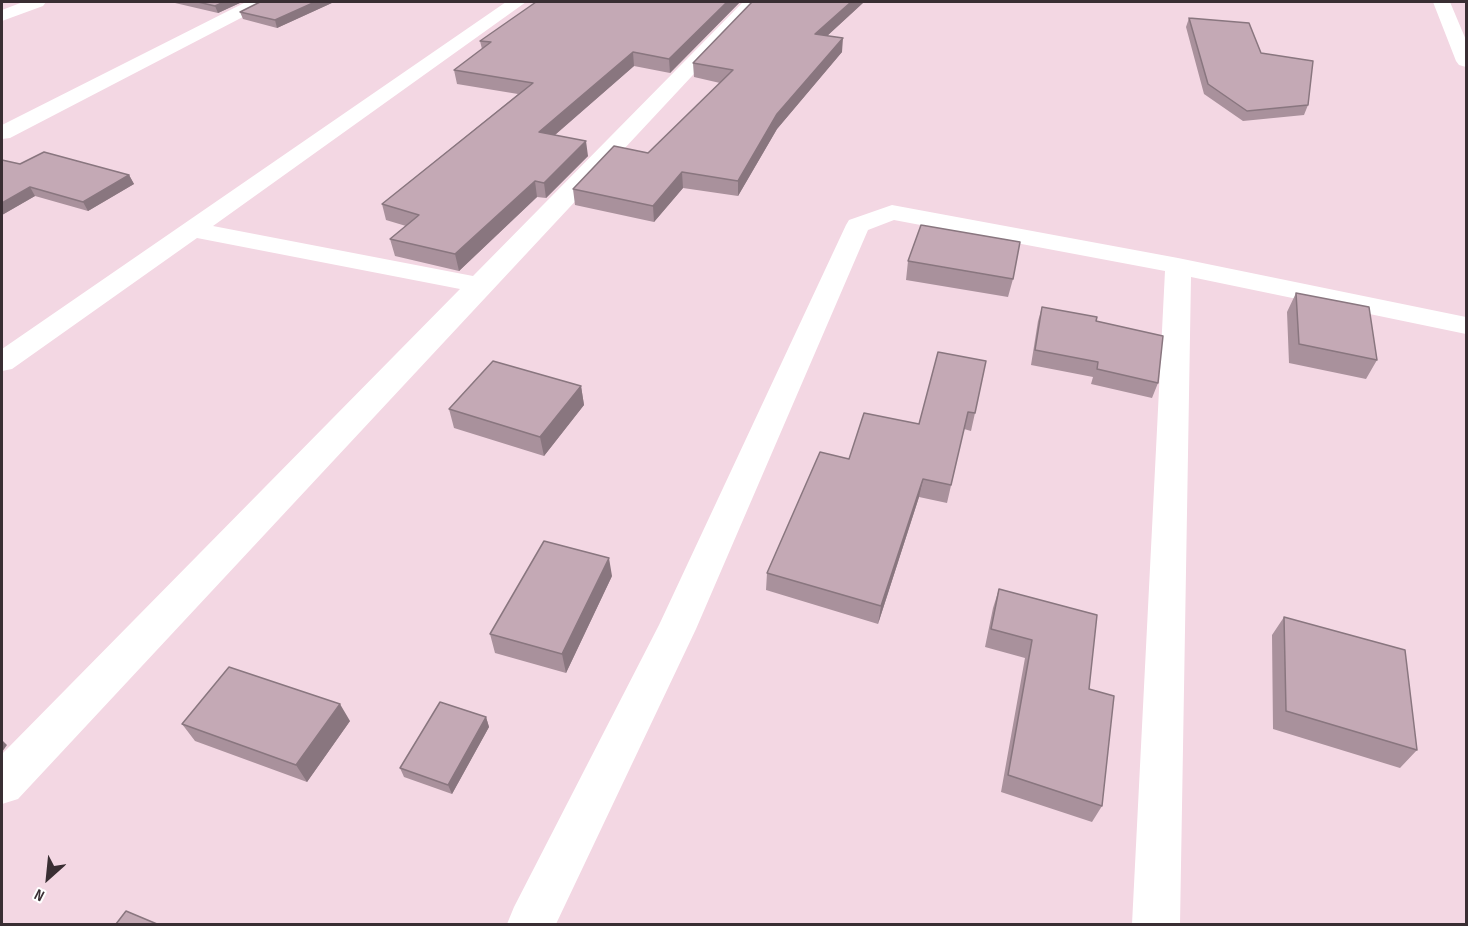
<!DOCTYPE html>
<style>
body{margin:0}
#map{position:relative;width:1468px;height:926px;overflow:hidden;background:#f3d7e3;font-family:"Sofia Sans Condensed",sans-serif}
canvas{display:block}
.frame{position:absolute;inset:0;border:3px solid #392e33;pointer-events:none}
.north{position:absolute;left:18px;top:848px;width:60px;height:60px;-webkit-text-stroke:4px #fff;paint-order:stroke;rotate:207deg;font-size:16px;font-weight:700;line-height:24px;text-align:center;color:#392e33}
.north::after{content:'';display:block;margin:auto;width:21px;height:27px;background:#392e33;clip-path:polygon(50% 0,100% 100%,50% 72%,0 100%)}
</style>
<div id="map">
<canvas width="1468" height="926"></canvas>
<div class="frame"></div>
<div class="north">N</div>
</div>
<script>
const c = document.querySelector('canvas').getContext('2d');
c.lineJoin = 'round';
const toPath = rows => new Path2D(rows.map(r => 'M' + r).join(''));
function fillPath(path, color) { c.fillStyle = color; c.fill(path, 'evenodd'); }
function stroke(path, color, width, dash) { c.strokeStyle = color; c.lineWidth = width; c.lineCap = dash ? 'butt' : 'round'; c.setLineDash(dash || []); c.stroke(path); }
const minor = toPath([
 [23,2,46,2,43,6,2,21,2,10,23,2],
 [246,2,267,2,264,6,10,138,2,139,2,125,246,2],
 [506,2,526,2,213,226,473,276,743,2,761,2,18,799,2,804,2,754,460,289,197,238,12,369,2,371,2,349,506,2],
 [1433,2,1450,2,1466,40,1466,67,1459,65,1456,61,1433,2],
 [892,205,1178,258,1466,317,1466,334,1191,277,1180,924,1132,924,1165,271,894,220,868,230,696,629,556,924,507,924,514,907,659,625,846,225,849,220,892,205]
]);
const wall = toPath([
 [174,2,242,2,218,13,175,3],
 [334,2,277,28,243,19,240,12],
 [740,2,670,73,634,66,555,135,588,156,546,198,537,197,459,271,395,256,390,239,406,226,386,220,382,204,518,94,457,84,454,70,482,49,480,41],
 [864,2,827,36,842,52,777,129,738,196,683,188,654,222,575,205,573,189,648,153,720,83,694,77,693,63],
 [1189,18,1261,53,1308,105,1304,115,1243,121,1204,94,1186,27],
 [2,160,20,164,129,175,134,184,88,211,35,196,2,215],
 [908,261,1013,279,1008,297,906,280],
 [1296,293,1377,360,1366,379,1289,363,1287,312],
 [1042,307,1096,321,1158,383,1152,398,1091,384,1093,377,1031,365,1038,321],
 [938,352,975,413,971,431,964,429,947,503,919,497,878,624,766,590,767,573,919,424],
 [581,386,584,405,544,456,454,428,449,409],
 [612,576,566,673,495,653,490,634],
 [999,589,1089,689,1102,806,1092,822,1001,792,1025,658,985,647,993,608],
 [1284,617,1417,750,1400,768,1273,729,1272,635],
 [486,717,489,727,452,794,404,777,400,768],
 [350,721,307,782,195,741,182,724]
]);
const shadedWall = toPath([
 [224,2,242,2,218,13,215,6],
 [315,2,334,2,277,28,275,20],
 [727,2,740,2,670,73,669,59],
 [851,2,864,2,814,48,815,34],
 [843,38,842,52,777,129,738,196,738,181,777,114],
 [633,52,634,66,541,147,539,132],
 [586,141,588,156,546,198,544,183],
 [682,172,683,188,654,222,653,206],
 [129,175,134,184,88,211,83,202],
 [535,181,537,197,459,271,455,254],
 [30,187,35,196,2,215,2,203],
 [581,386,584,405,544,456,540,437],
 [923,479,919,497,878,624,881,606],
 [609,558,612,576,566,673,562,654],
 [340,704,350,721,307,782,296,765],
 [486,717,489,727,452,794,448,785],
 [2,740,7,745,2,752]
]);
const building = toPath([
 [198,2,224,2,215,6,198,2],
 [260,2,315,2,275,20,240,12,260,2],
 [536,2,727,2,669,59,633,52,539,132,586,141,544,183,535,181,455,254,390,239,419,215,382,204,533,83,454,70,491,42,480,41,536,2],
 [752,2,851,2,815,34,843,38,777,114,738,181,682,172,653,206,573,189,614,146,648,153,733,70,693,63,752,2],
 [1189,18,1249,23,1261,53,1313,61,1308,105,1247,111,1208,84,1189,18],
 [44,152,129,175,83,202,30,187,2,203,2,160,20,164,44,152],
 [921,225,1020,242,1013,279,908,261,921,225],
 [1296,293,1369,307,1377,360,1299,344,1296,293],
 [1042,307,1097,317,1096,321,1163,336,1158,383,1097,369,1098,362,1035,350,1042,307],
 [938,352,986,361,975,413,968,412,951,485,923,479,881,606,767,573,820,452,849,459,864,413,919,424,938,352],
 [493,361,581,386,540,437,449,409,493,361],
 [544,541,609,558,562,654,490,634,544,541],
 [999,589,1097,615,1089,689,1114,696,1102,806,1008,775,1032,640,991,629,999,589],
 [1284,617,1405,650,1417,750,1286,711,1284,617],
 [229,667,340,704,296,765,182,724,229,667],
 [440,702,486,717,448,785,400,768,440,702],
 [126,911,157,924,116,924,126,911]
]);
fillPath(minor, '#fff');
fillPath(wall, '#a9919c');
fillPath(shadedWall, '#89767f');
fillPath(building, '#c4a9b5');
stroke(building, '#89767f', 1.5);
</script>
